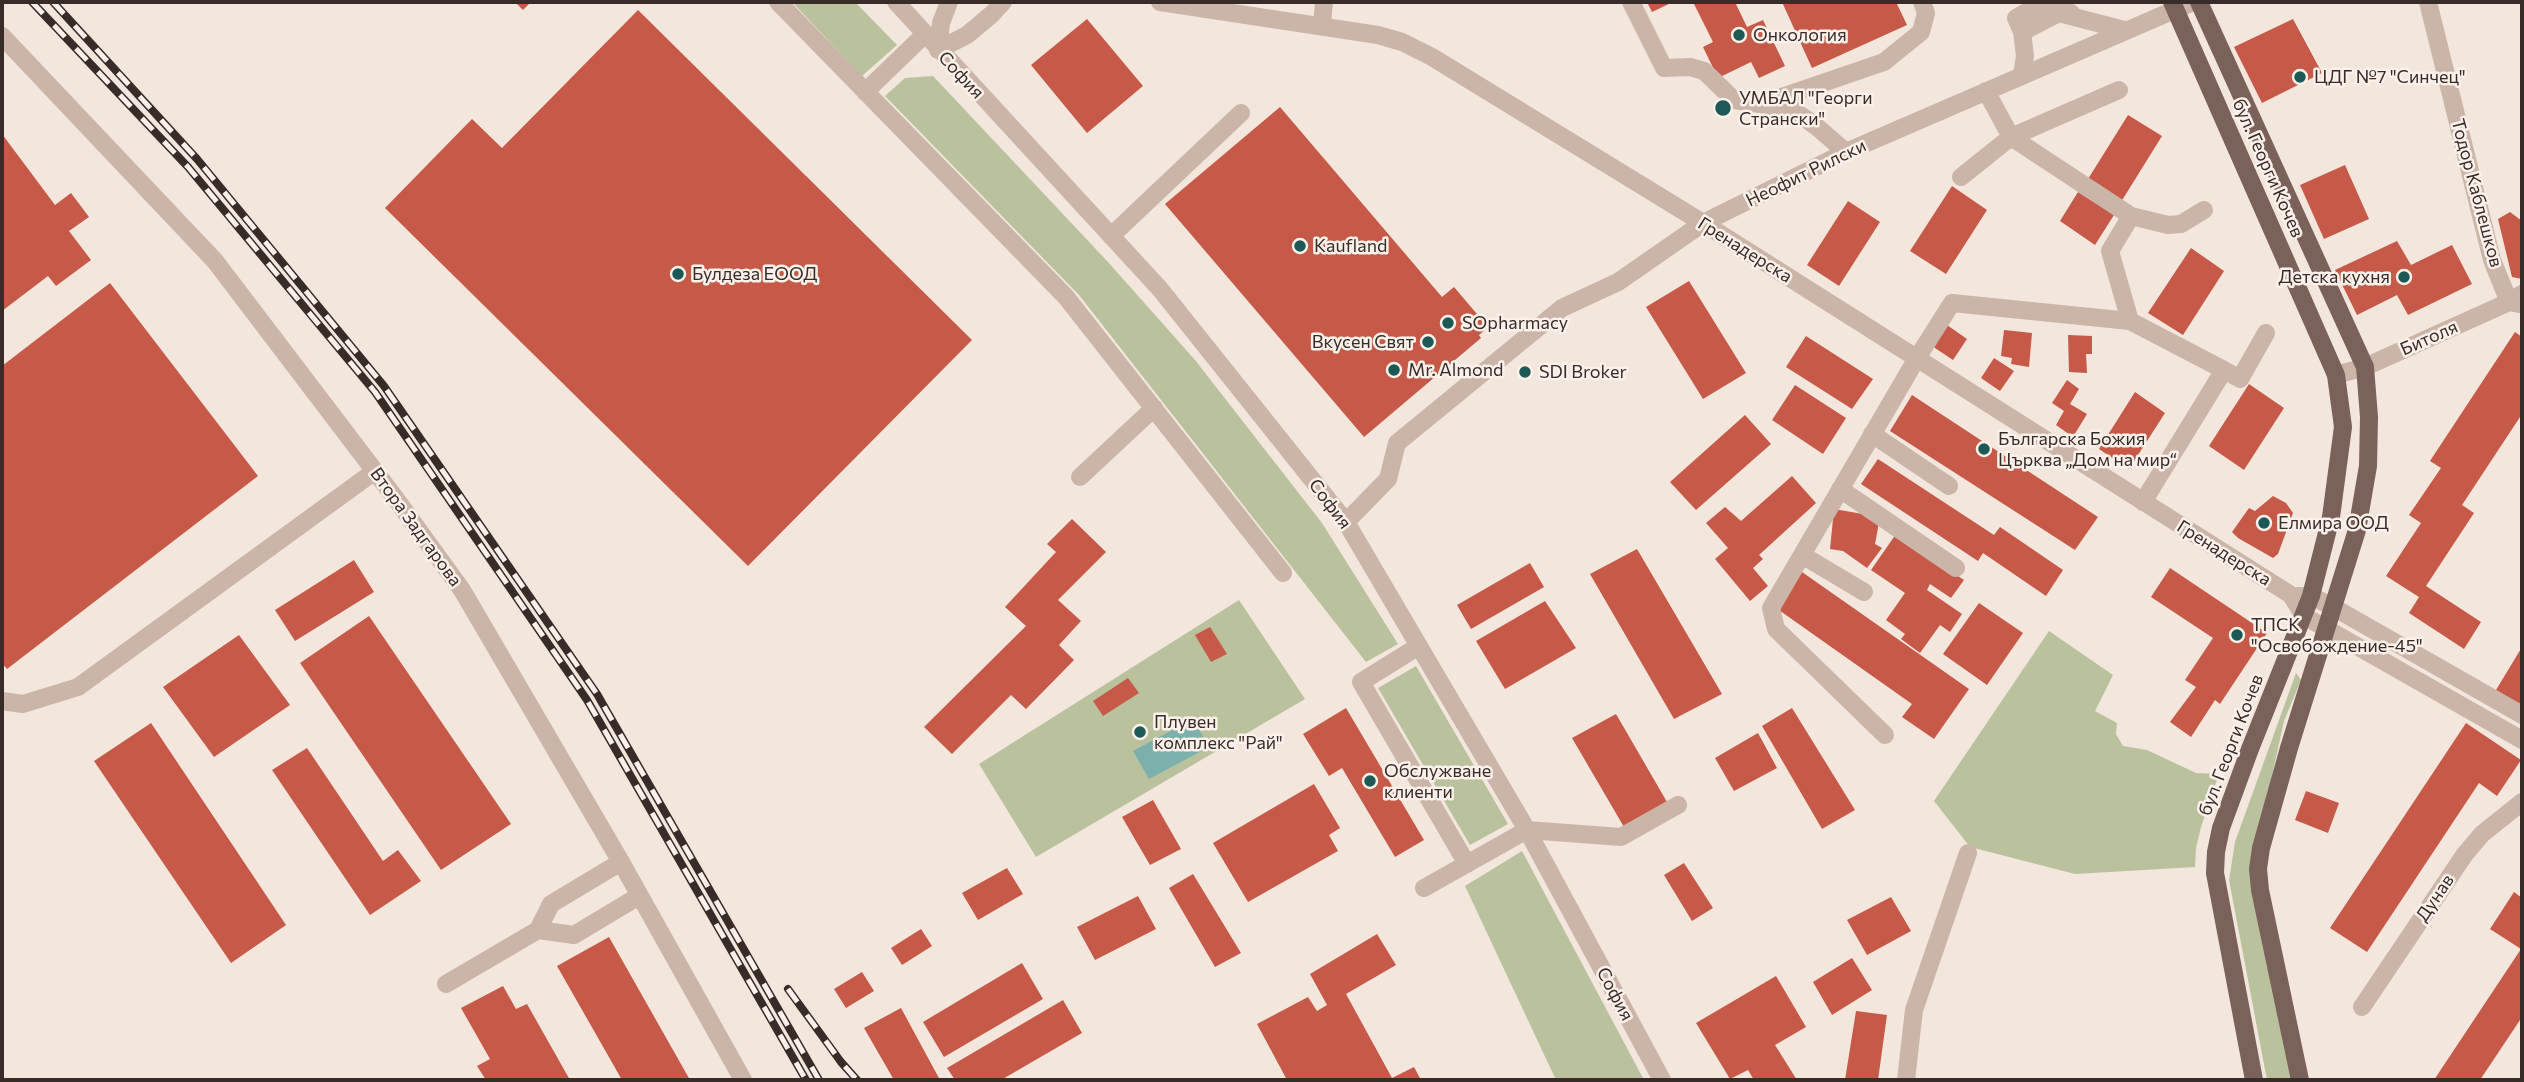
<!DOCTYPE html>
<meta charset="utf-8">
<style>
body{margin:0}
#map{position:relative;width:2524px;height:1082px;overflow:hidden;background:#f2e6dd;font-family:Commissioner,sans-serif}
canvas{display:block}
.frame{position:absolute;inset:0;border:4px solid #382c29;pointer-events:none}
</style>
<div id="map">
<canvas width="2524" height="1082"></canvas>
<div class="frame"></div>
</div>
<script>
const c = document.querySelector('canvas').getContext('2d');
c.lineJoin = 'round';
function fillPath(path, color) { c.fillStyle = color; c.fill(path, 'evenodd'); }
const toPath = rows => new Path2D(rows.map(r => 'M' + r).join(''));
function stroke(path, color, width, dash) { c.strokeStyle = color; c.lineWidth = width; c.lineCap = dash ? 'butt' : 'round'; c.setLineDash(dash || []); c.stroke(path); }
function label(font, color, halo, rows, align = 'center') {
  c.font = font + ' Commissioner,sans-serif'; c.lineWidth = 5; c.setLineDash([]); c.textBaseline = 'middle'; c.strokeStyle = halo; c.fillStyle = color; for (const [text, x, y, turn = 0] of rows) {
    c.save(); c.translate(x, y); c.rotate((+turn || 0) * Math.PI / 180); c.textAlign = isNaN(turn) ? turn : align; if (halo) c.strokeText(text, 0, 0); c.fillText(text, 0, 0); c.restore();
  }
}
const green = toPath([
 [792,2,855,2,897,45,862,76],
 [933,76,1108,262,1195,360,1322,523,1398,644,1366,662,1079,295,885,96,905,78],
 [1239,600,1305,699,1036,857,979,764],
 [2049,631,2113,675,2095,711,2117,723,2116,734,2123,746,2147,750,2196,773,2219,774,2201,827,2196,848,2195,867,2075,874,1970,847,1934,801],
 [1416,666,1508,824,1470,845,1378,688],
 [2296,673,2301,680,2284,721,2252,866,2292,1080,2267,1080,2229,880,2235,842],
 [1522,851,1644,1080,1556,1080,1465,886]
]);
const water = toPath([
 [1193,719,1209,747,1149,779,1133,751]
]);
const building = toPath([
 [515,2,531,2,523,10],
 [1647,2,1673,2,1652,12],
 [1693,2,1735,2,1747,27,1763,20,1785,66,1759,78,1751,62,1718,78,1703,47,1713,42],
 [1782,2,1896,2,1907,25,1812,68],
 [638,10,972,340,748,566,385,208,472,119,502,148],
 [1087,19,1143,86,1087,133,1031,65],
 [2293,19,2322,73,2262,103,2234,47],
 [1280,107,1442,297,1454,287,1488,327,1479,335,1481,338,1364,437,1165,204],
 [2128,115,2162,136,2121,202,2088,179],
 [2,134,55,205,71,193,89,217,69,231,91,260,56,286,48,276,2,311],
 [2345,165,2369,219,2324,239,2300,185],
 [1952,186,1987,210,1946,274,1910,251],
 [2078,192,2114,215,2095,245,2060,221],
 [1848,201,1880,222,1839,286,1807,265],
 [2510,212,2522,221,2522,279,2512,277,2498,219],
 [2397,241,2411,265,2452,245,2472,284,2408,315,2397,295,2357,315,2335,270],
 [2191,248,2224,271,2183,335,2148,313],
 [1689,281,1746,373,1703,399,1646,307],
 [110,283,258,476,7,669,2,663,2,366],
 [1947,325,1967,339,1953,360,1932,346],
 [2004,330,2032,333,2029,367,2011,364,2012,358,2001,356],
 [2515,332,2522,337,2522,414,2462,505,2474,513,2426,586,2481,622,2464,649,2409,613,2419,597,2386,576,2421,523,2409,515,2441,468,2430,461],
 [2068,335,2092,336,2092,354,2086,354,2087,373,2069,372],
 [1806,336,1873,379,1852,409,1786,367],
 [1994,358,2014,371,2000,391,1981,378],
 [2067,380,2079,389,2070,404,2087,414,2073,437,2056,425,2064,411,2052,403],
 [2249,384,2284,408,2244,470,2209,446],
 [1795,385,1846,418,1823,454,1772,420],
 [2135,392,2165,413,2129,469,2099,449],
 [1912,395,2098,517,2075,550,1890,431],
 [1745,415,1771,444,1696,510,1670,482],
 [1878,459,1994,535,2000,527,2063,570,2046,596,1983,553,1978,561,1861,484],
 [1792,476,1816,503,1759,555,1763,559,1753,568,1768,586,1750,601,1715,559,1728,548,1706,523,1725,507,1741,521],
 [2273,496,2286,503,2293,513,2278,554,2273,558,2238,538,2232,532,2249,508,2255,511],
 [1834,509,1880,517,1875,544,1882,548,1867,568,1843,551,1830,549],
 [1072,519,1106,552,1058,600,1081,621,1059,645,1074,660,1026,709,1011,695,952,754,924,727,1026,626,1005,607,1056,552,1047,544],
 [1896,534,1964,580,1951,598,1930,584,1927,590,1962,614,1950,632,1940,625,1920,653,1901,639,1905,634,1886,620,1905,593,1871,570],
 [1637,549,1722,694,1674,719,1590,574],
 [354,560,374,592,295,641,275,610],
 [1530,563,1544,587,1471,629,1457,605],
 [2170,568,2267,633,2220,704,2215,700,2191,737,2170,722,2196,687,2185,680,2213,638,2151,597],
 [1802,572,1969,689,1934,739,1902,717,1912,704,1776,608],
 [1545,601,1576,648,1505,689,1476,641],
 [1979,603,2023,633,1987,685,1943,654],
 [369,616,511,824,441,870,300,663],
 [1210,627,1227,654,1211,662,1195,635],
 [239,635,290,705,214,757,163,687],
 [2522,647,2522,706,2496,690],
 [1128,678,1139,693,1103,716,1093,701],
 [1346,708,1424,840,1395,857,1342,768,1329,776,1303,734],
 [1792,708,1855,810,1822,829,1762,726],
 [1616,714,1667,802,1624,827,1572,738],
 [151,723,286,925,231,963,94,761],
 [2466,723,2521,760,2497,796,2479,783,2367,952,2330,928],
 [1758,733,1777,768,1734,791,1715,758],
 [307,748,383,861,398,850,421,881,370,915,272,770],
 [1314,784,1340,828,1329,835,1338,851,1248,902,1213,843],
 [2306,791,2339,803,2328,833,2295,820],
 [1153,800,1181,849,1150,865,1122,817],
 [1684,863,1713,908,1692,921,1664,875],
 [1007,868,1023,894,978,920,962,893],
 [1193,874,1241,953,1215,967,1169,888],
 [2514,892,2522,898,2522,1017,2480,1080,2434,1080,2521,949,2490,929],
 [1138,896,1156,929,1095,960,1077,927],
 [1891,897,1911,931,1867,955,1847,920],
 [921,929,932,946,902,965,891,948],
 [1377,934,1396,965,1346,994,1392,1078,1414,1067,1421,1080,1287,1080,1257,1024,1308,997,1317,1011,1327,1005,1310,974],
 [609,937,690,1080,622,1080,557,966],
 [1852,958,1872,990,1832,1015,1813,982],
 [1022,963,1043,999,944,1057,923,1022],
 [862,972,874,991,846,1008,834,989],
 [1776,976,1806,1027,1775,1045,1797,1080,1754,1080,1748,1070,1730,1079,1696,1023],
 [503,986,516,1009,527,1004,570,1080,486,1080,477,1066,490,1059,461,1008],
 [1063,1000,1082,1033,1001,1080,955,1080,947,1068],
 [901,1008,940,1080,894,1080,864,1028],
 [1856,1011,1887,1015,1878,1080,1845,1080]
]);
const minor = toPath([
 [778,2,1066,297,1283,573],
 [896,2,1160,289,1346,522,1527,830,1662,1080],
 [1160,2,1378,35,1402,42,1432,57,1703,223,2291,595,2304,616,2522,740],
 [1631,2,1664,68,1690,67,1704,71,1734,100,1792,109,1817,127,1846,152],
 [2428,2,2492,260,2509,302,2522,294],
 [1322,25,1324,2],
 [2022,32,2016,18,2042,3,2057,5,2071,13],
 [2,36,215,261,396,499,462,590,621,862,743,1080],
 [938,50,967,35,992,14,1003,2],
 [938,50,941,23,949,2],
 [2022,75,2025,56,2022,32,2059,13,2124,30],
 [1986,91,2011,137,2131,216,2168,225,2181,224,2204,210],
 [865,92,924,35],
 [1767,102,1884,62,1921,32,1926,13,1922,2],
 [1961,177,2011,137,2119,90],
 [1111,236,1241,113],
 [2130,321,2224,370],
 [2336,375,2365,367,2509,302,2519,304],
 [1872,434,1949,486],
 [1080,477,1154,408],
 [1840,489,1956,568],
 [2143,502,2224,370,2240,379,2266,333],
 [1346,522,1388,479,1397,443,1562,308,1618,282,1703,223,1846,152,2193,2],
 [1802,555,1864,592],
 [2298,596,2311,596,2333,607,2522,715],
 [1419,646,1361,682,1467,864],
 [2,701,23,704,78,687,375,471],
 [1885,735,1776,629,1771,608,1917,358,1952,303,2130,321,2110,251,2131,216],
 [1424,888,1527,830,1621,837,1678,805],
 [538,930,574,935,639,896],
 [446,984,538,930,551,904,621,862],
 [2362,1007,2465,854,2482,834,2522,802],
 [1906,1080,1914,1010,1968,853]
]);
const major = toPath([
 [2172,2,2336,375,2343,427,2331,517,2311,596,2250,749,2221,828,2216,852,2215,873,2254,1080],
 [2199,2,2365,367,2369,417,2368,466,2357,530,2289,748,2261,848,2258,869,2260,890,2300,1080]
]);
const rail = toPath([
 [32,2,188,167,375,392,587,700,806,1080],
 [53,2,197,159,384,386,597,694,819,1080],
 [788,989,841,1062,857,1080]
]);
const markers = [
 [1739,35,7,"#1e5957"],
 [2300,77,7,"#1e5957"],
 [1723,108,9,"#1e5957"],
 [1300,246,7,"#1e5957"],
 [678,274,7,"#1e5957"],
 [2404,277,7,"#1e5957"],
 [1448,323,7,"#1e5957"],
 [1428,342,7,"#1e5957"],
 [1394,370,7,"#1e5957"],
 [1525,372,7,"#1e5957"],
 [1984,449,7,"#1e5957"],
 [2264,523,7,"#1e5957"],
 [2237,635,7,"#1e5957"],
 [1140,732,7,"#1e5957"],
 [1370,781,7,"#1e5957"]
];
const poiNames = [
 ["Онкология",1753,35],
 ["ЦДГ №7 \"Синчец\"",2314,77],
 ["УМБАЛ \"Георги",1739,98],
 ["Странски\"",1739,119],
 ["Kaufland",1314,246],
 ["Булдеза ЕООД",692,274],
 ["Детска кухня",2390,277,"right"],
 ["SOpharmacy",1462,323],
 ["Вкусен Свят",1414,342,"right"],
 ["Mr. Almond",1408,370],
 ["SDI Broker",1539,372],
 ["Българска Божия",1998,439],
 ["Църква „Дом на мир“",1998,460],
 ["Елмира ООД",2278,523],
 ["ТПСК",2251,625],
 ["\"Освобождение-45\"",2251,646],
 ["Плувен",1154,722],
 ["комплекс \"Рай\"",1154,743],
 ["Обслужване",1384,771],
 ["клиенти",1384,792]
];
const streetNames = [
 ["София",961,75,47],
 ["бул. Георги Кочев",2268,168,66],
 ["Неофит Рилски",1806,173,-26],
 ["Тодор Каблешков",2477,193,75],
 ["Гренадерска",1745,250,32],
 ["Битоля",2429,338,-24],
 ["София",1330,504,53],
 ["Втора Задгарова",416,527,54],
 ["Гренадерска",2224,553,32],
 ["бул. Георги Кочев",2231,745,-69],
 ["Дунав",2435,898,-56],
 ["София",1615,994,62]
];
fillPath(green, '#b9c29d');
fillPath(water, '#7cb0ac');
fillPath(building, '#c65947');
stroke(minor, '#cbb5a9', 18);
stroke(major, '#7a615a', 18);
stroke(rail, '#382c29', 8);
stroke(rail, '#faf1ea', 5, [16]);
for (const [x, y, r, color] of markers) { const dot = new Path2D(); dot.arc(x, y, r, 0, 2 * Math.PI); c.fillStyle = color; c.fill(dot); stroke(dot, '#faf1ea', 2.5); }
label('18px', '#382c29', '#faf1ea', poiNames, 'left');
label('18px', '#382c29', '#faf1ea', streetNames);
</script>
